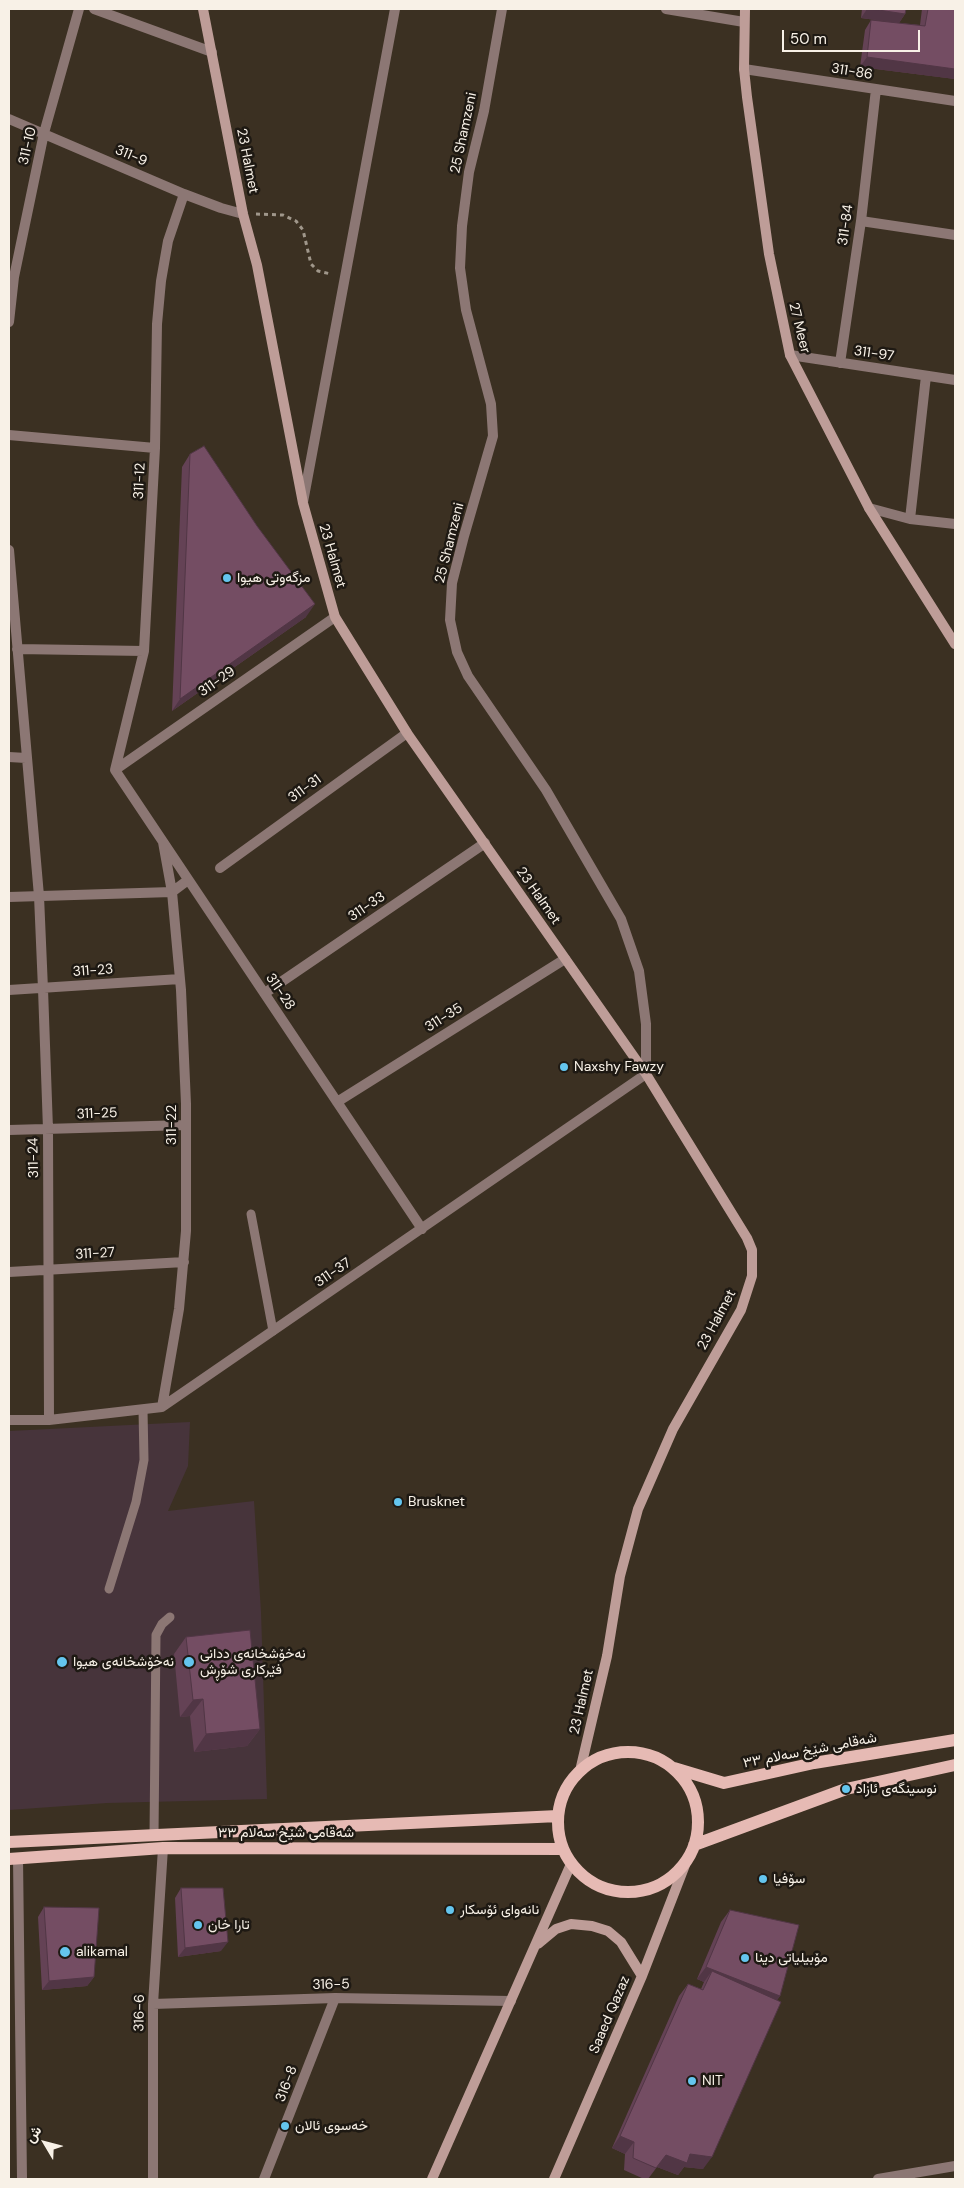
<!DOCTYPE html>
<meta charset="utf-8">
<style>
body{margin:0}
#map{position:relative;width:964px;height:2188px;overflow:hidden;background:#3b3022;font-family:"DM Sans",Vazirmatn,sans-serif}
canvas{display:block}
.frame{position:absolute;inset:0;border:10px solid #f8f1e7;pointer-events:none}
.north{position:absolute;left:20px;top:2118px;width:50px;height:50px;-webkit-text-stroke:4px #1e1913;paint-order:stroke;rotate:307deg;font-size:14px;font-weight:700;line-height:20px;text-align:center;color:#f8f1e7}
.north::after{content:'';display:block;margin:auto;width:18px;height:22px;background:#f8f1e7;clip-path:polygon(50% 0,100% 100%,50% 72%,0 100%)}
.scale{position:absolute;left:782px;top:30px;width:138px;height:22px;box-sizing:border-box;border:2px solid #f8f1e7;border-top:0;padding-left:6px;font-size:15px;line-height:18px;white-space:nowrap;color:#f8f1e7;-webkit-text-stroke:4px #1e1913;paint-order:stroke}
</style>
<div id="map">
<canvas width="964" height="2188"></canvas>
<div class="frame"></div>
<div class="north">ش</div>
<div class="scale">50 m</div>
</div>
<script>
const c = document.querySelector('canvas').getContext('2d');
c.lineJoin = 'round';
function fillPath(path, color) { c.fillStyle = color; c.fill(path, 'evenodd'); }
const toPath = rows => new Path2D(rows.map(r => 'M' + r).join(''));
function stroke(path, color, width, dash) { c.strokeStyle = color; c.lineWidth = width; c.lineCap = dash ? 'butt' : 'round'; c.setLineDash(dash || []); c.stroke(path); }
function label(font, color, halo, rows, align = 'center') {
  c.font = font + ' "DM Sans",Vazirmatn,sans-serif'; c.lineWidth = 5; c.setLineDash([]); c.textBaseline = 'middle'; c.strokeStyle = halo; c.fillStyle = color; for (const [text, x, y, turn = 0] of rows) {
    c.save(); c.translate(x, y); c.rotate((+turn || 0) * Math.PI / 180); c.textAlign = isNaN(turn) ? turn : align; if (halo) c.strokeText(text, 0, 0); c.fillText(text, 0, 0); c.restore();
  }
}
const medical = toPath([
 [190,1422,188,1466,168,1511,254,1501,261,1612,267,1799,107,1803,9,1810,9,1431]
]);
const path = toPath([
 [256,214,283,215,296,221,303,230,311,264,318,271,331,274]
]);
const lane = toPath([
 [251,1214,273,1331],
 [109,1589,136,1502,144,1460,143,1410],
 [154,1835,156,1635,162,1624,170,1617]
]);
const street = toPath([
 [94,9,212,52],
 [666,9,744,22],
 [744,69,955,101],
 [9,119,184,194,221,208,243,214],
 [861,221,955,235],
 [9,322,14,277,44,133,79,9],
 [790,355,955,380],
 [840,363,861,221,876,89],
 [9,435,155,448],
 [303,502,395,9],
 [869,508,910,519,955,524],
 [910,519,926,376],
 [9,550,39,896,43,989,48,1129,49,1420],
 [17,649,144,651],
 [9,757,26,758],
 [115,770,144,651,155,448,157,324,161,281,168,241,184,194],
 [115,770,422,1229],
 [115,770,335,617],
 [220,868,407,733],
 [9,897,172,892,188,880],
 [9,990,180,979],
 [265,993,485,843],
 [337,1102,565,959],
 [9,1130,186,1125],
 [9,1272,184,1262],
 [162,1407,179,1309,186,1231,186,1104,181,990,172,892,163,842],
 [9,1420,49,1420,162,1407,646,1074,646,1024,639,971,621,919,546,790,468,676,457,652,450,620,452,583,464,536,493,436,491,404,466,310,460,268,462,226,469,172,484,111,502,9],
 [18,1858,22,2179],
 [153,2004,335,1998,511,2001],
 [153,2179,153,2004,163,1848],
 [264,2179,335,1998],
 [878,2179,955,2166]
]);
const secondary = toPath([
 [203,9,243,214,257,265,303,503,335,617,407,733,646,1074,747,1238,752,1250,752,1276,741,1310,673,1429,638,1509,620,1576,607,1656,580,1771],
 [745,9,744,69,747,97,769,254,790,355,869,508,955,644],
 [538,1944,556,1929,571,1924,592,1926,608,1931,621,1942,642,1976],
 [432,2179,571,1864],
 [554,2179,642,1976,687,1860]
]);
const primary = toPath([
 '558 1822a70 70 0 1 1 140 0a70 70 0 1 1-140 0Z',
 [674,1768,724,1783,814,1763,955,1740],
 [9,1842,558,1816],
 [694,1845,846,1789,955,1765],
 [9,1859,163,1848,563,1849]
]);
const wall = toPath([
 [862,9,906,9,905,14,899,23,920,25,922,9,955,9,955,79,860,67,865,30,871,20,897,23,861,18],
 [190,454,306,617,172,711,182,467],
 [186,1637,260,1729,247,1746,194,1752,190,1716,180,1717,174,1654],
 [181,1888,221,1951,178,1957,175,1898],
 [44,1907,94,1977,87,1986,42,1990,38,1917],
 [730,1910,780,1996,777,2000,703,2169,684,2167,678,2175,657,2167,648,2179,644,2179,624,2170,625,2154,612,2148,679,1996,688,1984,701,1989,704,1982,697,1979,721,1922]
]);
const shadedWall = toPath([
 [867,9,872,9,905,14,899,23,861,18],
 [867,57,955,69,955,79,860,67],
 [315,604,306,617,172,711,180,699],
 [203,1699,190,1716,180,1717,193,1700],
 [260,1729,247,1746,194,1752,206,1734],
 [228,1942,221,1951,178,1957,185,1948],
 [706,1967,780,1996,771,2008,712,1971,704,1982,697,1979],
 [94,1977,87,1986,42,1990,49,1981],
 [620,2136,634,2142,625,2154,612,2148],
 [690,2154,712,2157,703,2169,684,2167,678,2175,657,2167,648,2179,666,2155]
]);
const building = toPath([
 [872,9,906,9,905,14,872,9],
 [928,9,955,9,955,69,867,57,871,20,925,26,928,9],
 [204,446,257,526,315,604,180,699,190,454,204,446],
 [250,1630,260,1729,206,1734,203,1699,193,1700,186,1637,250,1630],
 [181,1888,223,1888,228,1942,185,1948,181,1888],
 [44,1907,99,1908,94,1977,49,1981,44,1907],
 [730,1910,799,1925,780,1996,706,1967,730,1910],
 [712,1971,781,2002,712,2157,690,2154,687,2163,666,2155,656,2168,633,2158,634,2142,620,2136,688,1984,703,1990,712,1971]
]);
const markers = [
 [227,578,5,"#64c5ee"],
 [564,1067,5,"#64c5ee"],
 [398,1502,5,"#64c5ee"],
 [62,1662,6,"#64c5ee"],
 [189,1662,6,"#64c5ee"],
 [846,1789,5,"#64c5ee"],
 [763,1879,5,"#64c5ee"],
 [450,1910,5,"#64c5ee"],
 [198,1925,5,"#64c5ee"],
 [65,1952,6,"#64c5ee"],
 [745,1958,5,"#64c5ee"],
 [692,2081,5,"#64c5ee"],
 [285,2126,5,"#64c5ee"]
];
const streetNames = [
 ["311-86",852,72,9],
 ["25 Shamzeni",464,133,-78],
 ["311-10",28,146,-77],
 ["311-9",131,156,23],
 ["23 Halmet",247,161,79],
 ["311-84",846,225,-82],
 ["27 Meer",799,328,76],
 ["311-97",874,354,8],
 ["311-12",140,481,-87],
 ["25 Shamzeni",450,543,-76],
 ["23 Halmet",332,556,74],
 ["311-29",217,682,-35],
 ["311-31",305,789,-36],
 ["23 Halmet",538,896,55],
 ["311-33",367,907,-34],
 ["311-23",93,971,-4],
 ["311-28",280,992,56],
 ["311-35",444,1018,-32],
 ["311-25",97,1114,-2],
 ["311-22",172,1125,-90],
 ["311-24",34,1158,-91],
 ["311-27",95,1254,-3],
 ["311-37",333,1273,-34],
 ["23 Halmet",717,1320,-62],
 ["23 Halmet",582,1702,-77],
 ["شەقامی شێخ سەلام ٣٣",810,1751,-11],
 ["شەقامی شێخ سەلام ٣٣",286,1833],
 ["316-5",331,1985,-1],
 ["316-6",140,2013,-89],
 ["Saaed Qazaz",610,2015,-67],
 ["316-8",287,2084,-69]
];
const poiNames = [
 ["مزگەوتی هیوا",237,578],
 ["Naxshy Fawzy",574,1067],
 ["Brusknet",408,1502],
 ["نەخۆشخانەی ددانی",200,1654],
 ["فێرکاری شۆڕش",200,1670],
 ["نەخۆشخانەی هیوا",73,1662],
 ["نوسینگەی ئازاد",856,1789],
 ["سۆفیا",773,1879],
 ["نانەوای ئۆسکار",460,1910],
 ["تارا خان",208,1925],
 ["alikamal",76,1952],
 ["مۆبیلیاتی دینا",755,1958],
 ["NIT",702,2081],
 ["خەسوی ئالان",295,2126]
];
fillPath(medical, '#47343b');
stroke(path, '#a0978b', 3, [4, 4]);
stroke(lane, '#8c7774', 9);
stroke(street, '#8c7774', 10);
stroke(secondary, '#be9d98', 10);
stroke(primary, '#e6bab4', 12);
fillPath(wall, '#644255');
fillPath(shadedWall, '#513645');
fillPath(building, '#744d63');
stroke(building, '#513645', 1);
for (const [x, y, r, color] of markers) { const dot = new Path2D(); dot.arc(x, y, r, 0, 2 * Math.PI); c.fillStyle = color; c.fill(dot); stroke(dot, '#1e1913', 2); }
label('14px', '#f8f1e7', '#1e1913', streetNames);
label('14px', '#f8f1e7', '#1e1913', poiNames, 'left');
</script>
